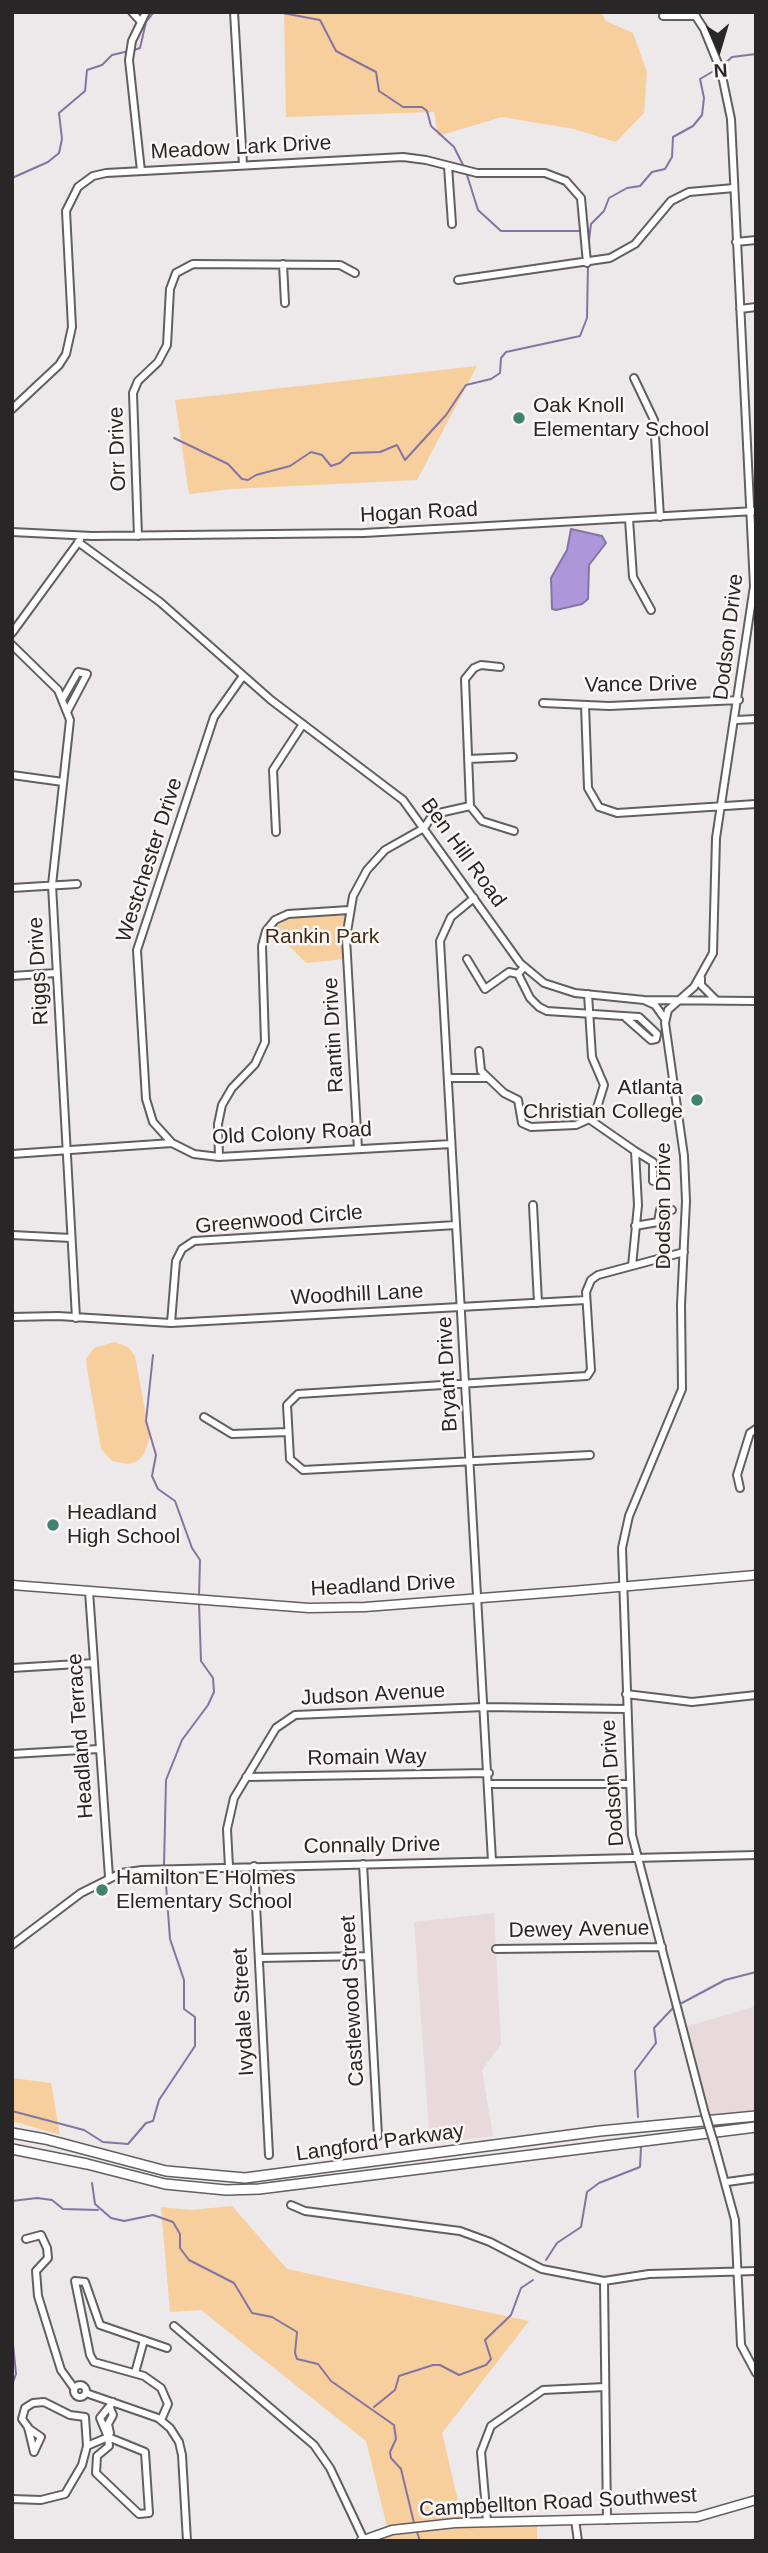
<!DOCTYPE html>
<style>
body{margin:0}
#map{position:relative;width:768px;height:2553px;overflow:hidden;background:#ede8e9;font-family:Helvetica,sans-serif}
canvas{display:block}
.frame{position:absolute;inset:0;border:14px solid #282626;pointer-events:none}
.north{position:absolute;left:684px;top:14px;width:70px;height:70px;-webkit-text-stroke:5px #fbf5f6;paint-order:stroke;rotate:176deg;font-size:19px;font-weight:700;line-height:28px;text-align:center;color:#282626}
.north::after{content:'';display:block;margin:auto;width:24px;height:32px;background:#282626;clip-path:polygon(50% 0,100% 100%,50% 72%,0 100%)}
</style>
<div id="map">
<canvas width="768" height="2553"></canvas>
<div class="frame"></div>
<div class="north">N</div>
</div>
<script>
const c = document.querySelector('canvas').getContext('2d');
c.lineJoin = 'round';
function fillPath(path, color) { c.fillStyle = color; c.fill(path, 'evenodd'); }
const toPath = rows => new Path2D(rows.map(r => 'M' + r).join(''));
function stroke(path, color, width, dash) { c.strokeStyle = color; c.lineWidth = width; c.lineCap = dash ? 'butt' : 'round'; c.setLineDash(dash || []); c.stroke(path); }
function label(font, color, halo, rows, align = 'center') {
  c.font = font + ' Helvetica,sans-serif'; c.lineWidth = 5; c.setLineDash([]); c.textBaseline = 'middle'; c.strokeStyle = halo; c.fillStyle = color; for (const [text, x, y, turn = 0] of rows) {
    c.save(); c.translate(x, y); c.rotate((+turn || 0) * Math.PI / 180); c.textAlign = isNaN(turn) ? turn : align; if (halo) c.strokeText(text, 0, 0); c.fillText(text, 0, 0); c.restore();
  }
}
const built = toPath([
 [494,1913,501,2044,482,2070,493,2136,430,2144,414,1922],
 [756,2006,756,2113,704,2116,682,2028]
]);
const green = toPath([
 [284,12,601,12,606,21,633,33,647,72,644,113,616,142,574,129,502,117,438,136,434,112,286,117],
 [477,366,417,480,232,489,189,494,175,400],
 [345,915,345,959,306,963,272,929,292,916],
 [114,1342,128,1347,135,1356,150,1437,144,1454,138,1461,128,1464,112,1461,101,1449,87,1368,86,1359,94,1348],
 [12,2078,51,2083,60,2135,12,2121],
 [232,2206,287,2269,529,2321,442,2433,464,2526,537,2521,537,2541,374,2541,389,2535,366,2441,201,2310,170,2312,161,2207,191,2210]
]);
const water = toPath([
 [571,529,602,536,606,543,589,565,588,599,582,604,556,610,552,609,551,578,567,550,571,529]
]);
const stream = toPath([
 [277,12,320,20,336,51,376,72,379,91,403,107,422,107,427,111,431,126,454,147,464,167],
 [134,50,140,48,146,22,154,12],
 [722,66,732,57,756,54],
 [466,172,478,210,501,231,581,231],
 [12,178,48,162,59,153,62,139,59,113,85,91,87,70,102,65,112,55,129,51],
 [588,247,591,224,604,211,609,198,627,188,640,186,652,172,665,169,672,157,673,137,693,126,702,115,704,98,700,79,717,69],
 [174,438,228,464,242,479,248,480,256,475,290,466,311,452,322,455,331,466,340,463,351,453,380,452,397,445,405,460,446,415,466,385,491,379,500,373,501,358,506,352,580,336,587,318,588,264],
 [153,1355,146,1421,156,1455,152,1476,158,1489,175,1501,192,1548,200,1560,199,1597],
 [164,1865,166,1780,182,1740,208,1705,214,1692,213,1678,201,1661,199,1603],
 [682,2003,725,1980,756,1972],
 [12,2111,84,2130,103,2142],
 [638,2117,635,2071,656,2043,654,2028,673,2008],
 [103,2142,128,2144,146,2123,153,2121,159,2100,195,2046,195,2017,184,2009,184,1980,170,1939,165,1871],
 [92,2183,95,2204,111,2218,124,2221,153,2215,173,2222,180,2234,180,2248,189,2260,234,2283,252,2313,272,2317,297,2332,295,2353,297,2359,318,2364,331,2381,394,2425,396,2439,390,2452,391,2458,401,2469,414,2523],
 [12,2201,37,2198,52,2200,63,2209,98,2210],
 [546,2260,557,2243,581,2227,587,2192,599,2183,640,2167,641,2147],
 [12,2334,16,2374,12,2385],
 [374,2407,395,2390,399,2376,433,2365,440,2365,459,2375,486,2365,491,2359,485,2340,511,2315,521,2288,533,2280],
 [12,2435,12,2455],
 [417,2532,420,2541]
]);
const minor = toPath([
 [132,12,141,22],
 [234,12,243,165],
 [693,12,704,29,721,71,731,119,754,586,716,838,713,953,694,987,668,1010,665,1023,684,1156,686,1201,681,1305,682,1389,629,1516,622,1548,632,1835,705,2114],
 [663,16,696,16],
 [448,166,452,224],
 [141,171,129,60,132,41,146,12],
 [736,242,756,240],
 [283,264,285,303],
 [458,280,610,258,635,244,671,201,689,192,734,188],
 [740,309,756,307],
 [634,378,654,420,660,517],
 [12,409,59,365,66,354,72,327,66,211,78,187,93,176,106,173,403,157,426,160,477,173,545,173,566,181,581,198,587,263],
 [629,519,633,577,651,610],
 [12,532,92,536,364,533,755,511],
 [138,536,133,393,138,381,158,362,167,345,170,289,176,273,193,264,340,265,355,273],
 [78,542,160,602,271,700,403,800,520,963,544,983,575,993,644,1000,756,1001],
 [12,633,80,540],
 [12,645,58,690,70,720,52,885,76,1318],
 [500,667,481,665,474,668,465,679,470,806,482,821,514,831],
 [63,698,78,672,87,674,68,710],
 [543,703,609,706,739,700],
 [585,705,588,788,599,807,617,813,756,804],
 [736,720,756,719],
 [468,759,513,757],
 [12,775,63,782],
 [276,832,273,770,303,724],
 [12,888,77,884],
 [474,898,451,917,440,941,492,1861],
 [467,959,485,989,509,972,518,974],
 [524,967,518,974,530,998,539,1007,547,1011,639,1017,657,1034,656,1039,651,1040,626,1018],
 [12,976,56,973],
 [701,978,701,985,715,999],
 [646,1001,655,1005,665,1019],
 [479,1051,481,1071,504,1093,518,1100,522,1123,531,1127,576,1125,587,1120,596,1111,604,1085,592,1057,588,994],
 [448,1078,486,1078],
 [589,1119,635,1151,638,1205,632,1266],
 [172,1143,153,1122,146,1099,137,950,214,717,243,676],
 [358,1149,346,938,353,896,367,870,385,850,424,828,430,819,439,813,470,806],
 [635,1151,653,1162,653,1181],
 [12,1154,172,1143,194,1154,219,1157,451,1144],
 [219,1157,218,1124,222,1105,232,1088,255,1064,265,1042,262,946,266,931,275,920,288,914,349,910],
 [533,1205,538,1303],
 [635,1226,658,1222,660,1210,672,1210],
 [12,1235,71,1238],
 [12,1317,58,1316,171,1323,586,1300],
 [171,1323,176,1261,182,1249,194,1241,456,1225],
 [204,1417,232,1434,288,1432],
 [590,1455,303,1470,290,1459,287,1405,298,1394,587,1376,591,1370,586,1292,591,1280,598,1275,684,1252],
 [740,1488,737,1475,750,1433,756,1429],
 [89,1591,109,1877],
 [12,1668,94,1663],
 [626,1694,692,1702,756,1695],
 [12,1754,99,1749],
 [246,1777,489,1773],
 [490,1784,630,1784],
 [363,1864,378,2136],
 [254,1866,269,2155],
 [229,1867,227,1829,234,1798,276,1728,295,1715,484,1707,626,1709],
 [12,1945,81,1893,121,1873,142,1870,756,1855],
 [496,1949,662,1947],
 [259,1958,368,1956],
 [714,2143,735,2220,741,2345,756,2373],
 [727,2182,756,2178],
 [291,2205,305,2211,460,2231,490,2242,542,2269,604,2281,649,2274,756,2271],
 [26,2239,41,2235,47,2248,48,2258,36,2271,38,2296,61,2370,74,2388],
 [604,2281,607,2520],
 [174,2326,314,2445,330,2468,364,2540],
 [135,2373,144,2340],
 '74 2391a6 6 0 1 1 12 0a6 6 0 1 1-12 0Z',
 [86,2393,158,2418,170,2428,179,2442,182,2455,187,2541],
 [110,2408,113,2415,108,2424,110,2433,108,2437,109,2446,97,2456,96,2473,139,2514,149,2513,145,2452,108,2437,100,2418,113,2402],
 [161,2420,168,2404,161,2388,144,2376,94,2362,90,2355,75,2281,85,2282,100,2325,167,2348],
 [28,2428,41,2437,34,2452],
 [34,2452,28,2427,22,2419,25,2408,33,2403,44,2402,70,2415,85,2417,87,2446],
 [12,2499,41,2500,65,2494,82,2465,87,2446,108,2437],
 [575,2520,578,2541],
 [487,2521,481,2452,491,2426,543,2390,605,2387]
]);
const major = toPath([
 [12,1585,309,1608,365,1607,572,1591,756,1575],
 [361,2541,392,2530,455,2523,697,2517,756,2500]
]);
const highway = toPath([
 [12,2133,45,2139,166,2171,245,2178,600,2131,756,2116],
 [12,2149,87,2164,165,2184,226,2190,259,2189,756,2127]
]);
const minorBridge = toPath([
 [705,2114,714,2143]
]);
const markers = [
 [519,418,7,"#428271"],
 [697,1100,7,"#428271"],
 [53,1525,7,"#428271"],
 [102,1890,7,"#428271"]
];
const streetNames = [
 ["Meadow Lark Drive",241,148,-3],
 ["Orr Drive",118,449,-92],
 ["Hogan Road",419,513,-3],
 ["Dodson Drive",729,637,-83],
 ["Vance Drive",641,685,-1],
 ["Ben Hill Road",463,853,54],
 ["Westchester Drive",150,860,-72],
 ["Riggs Drive",39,971,-93],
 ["Rantin Drive",334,1035,-93],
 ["Old Colony Road",292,1134,-3],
 ["Dodson Drive",664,1206,-90],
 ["Greenwood Circle",279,1220,-5],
 ["Woodhill Lane",357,1295,-3],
 ["Bryant Drive",448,1374,-93],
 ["Headland Drive",383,1586,-3],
 ["Judson Avenue",373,1695,-3],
 ["Headland Terrace",81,1736,-94],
 ["Romain Way",367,1758,-1],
 ["Dodson Drive",613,1783,-94],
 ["Connally Drive",372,1846,-1],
 ["Dewey Avenue",579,1930,-1],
 ["Castlewood Street",353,2001,-93],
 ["Ivydale Street",244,2012,-93],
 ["Langford Parkway",380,2143,-8],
 ["Campbellton Road Southwest",558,2503,-3]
];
const poiNames = [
 ["Oak Knoll",533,406],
 ["Elementary School",533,430],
 ["Atlanta",683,1088,"right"],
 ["Christian College",683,1112,"right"],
 ["Headland",67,1513],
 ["High School",67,1537],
 ["Hamilton E Holmes",116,1878],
 ["Elementary School",116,1902]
];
const parkNames = [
 ["Rankin Park",322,937]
];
fillPath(built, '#e8d9dc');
fillPath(green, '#f6cf9d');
fillPath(water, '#ad96d9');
stroke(water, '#8574a3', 2);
stroke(stream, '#8574a3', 2);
stroke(minor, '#635e5f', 10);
stroke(major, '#635e5f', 11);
stroke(highway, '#635e5f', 12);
stroke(minor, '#fff', 6);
stroke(major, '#fff', 8);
stroke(highway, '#fff', 9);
stroke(minorBridge, '#635e5f', 10, []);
stroke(minorBridge, '#fff', 6);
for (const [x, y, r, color] of markers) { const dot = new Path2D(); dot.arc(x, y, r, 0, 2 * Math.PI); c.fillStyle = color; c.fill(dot); stroke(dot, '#fbf5f6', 2.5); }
label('21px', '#282626', '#fbf5f6', streetNames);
label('21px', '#282626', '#fbf5f6', poiNames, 'left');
label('21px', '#432f13', '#fbf5f6', parkNames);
</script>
